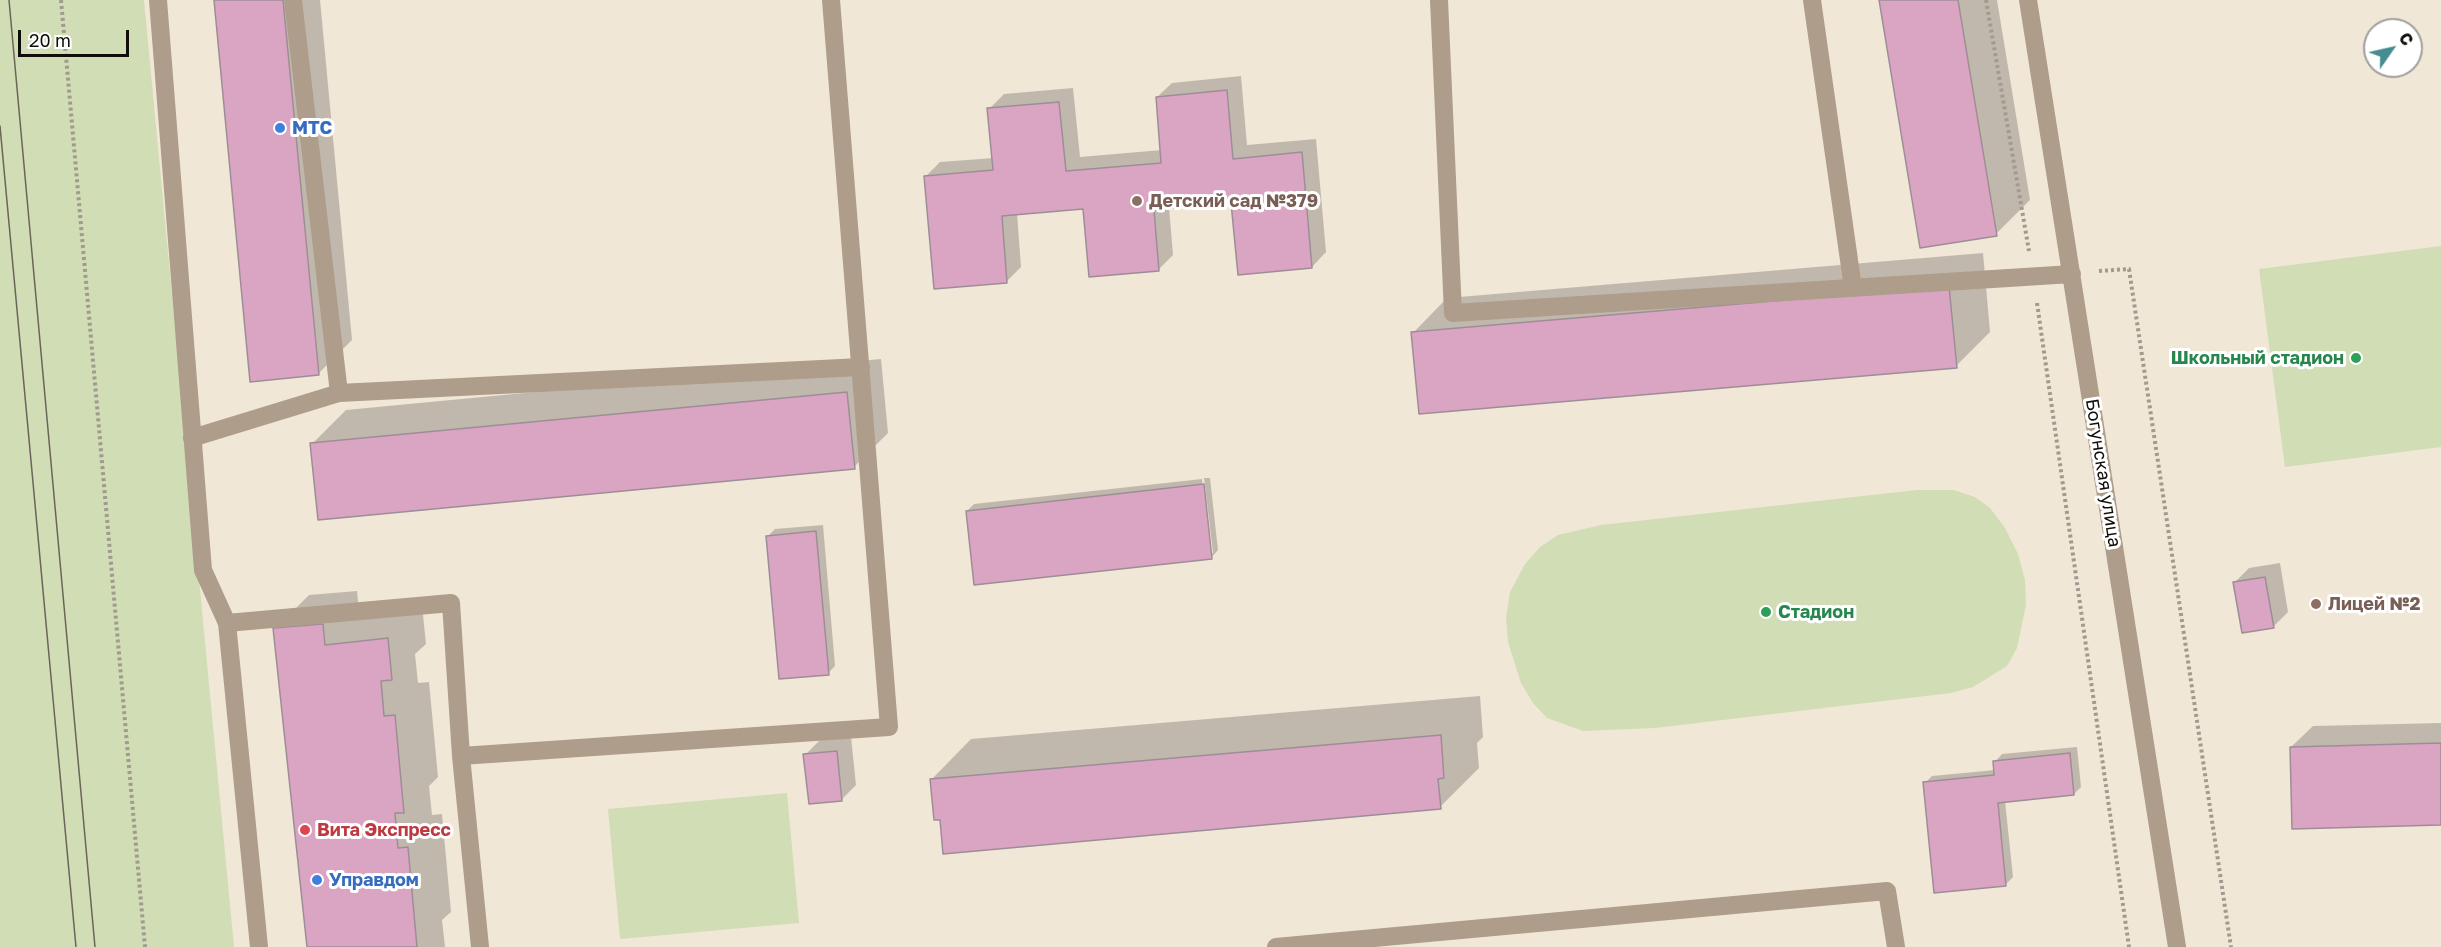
<!DOCTYPE html>
<meta charset="utf-8">
<style>
body{margin:0}
#map{position:relative;width:2441px;height:947px;overflow:hidden;background:#f1e7d7;font-family:"Golos Text",sans-serif}
canvas{display:block}
.north{position:absolute;left:2363px;top:18px;width:60px;height:60px;box-sizing:border-box;background:#fff;border:2px solid #a09f9d;border-radius:50%;rotate:56deg;font-size:16px;font-weight:700;line-height:24px;text-align:center;color:#110e09}
.north::after{content:'';display:block;margin:auto;width:21px;height:27px;background:#458d90;clip-path:polygon(50% 0,100% 100%,50% 72%,0 100%)}
.scale{position:absolute;left:18px;top:30px;width:111px;height:27px;box-sizing:border-box;border:3px solid #110e09;border-top:0;padding-left:8px;font-size:18px;line-height:21px;white-space:nowrap;color:#110e09;-webkit-text-stroke:4px #fff;paint-order:stroke}
</style>
<div id="map">
<canvas width="2441" height="947"></canvas>
<div class="north">С</div>
<div class="scale">20 m</div>
</div>
<script>
const c = document.querySelector('canvas').getContext('2d');
c.lineJoin = 'round';
function fillPath(path, color) { c.fillStyle = color; c.fill(path, 'evenodd'); }
const toPath = rows => new Path2D(rows.map(r => 'M' + r).join(''));
function stroke(path, color, width, dash) { c.strokeStyle = color; c.lineWidth = width; c.lineCap = dash ? 'butt' : 'round'; c.setLineDash(dash || []); c.stroke(path); }
function label(font, color, halo, rows, align = 'center') {
  c.font = font + ' "Golos Text",sans-serif'; c.lineWidth = 6; c.setLineDash([]); c.textBaseline = 'middle'; c.strokeStyle = halo; c.fillStyle = color; for (const [text, x, y, turn = 0] of rows) {
    c.save(); c.translate(x, y); c.rotate((+turn || 0) * Math.PI / 180); c.textAlign = isNaN(turn) ? turn : align; if (halo) c.strokeText(text, 0, 0); c.fillText(text, 0, 0); c.restore();
  }
}
const green = toPath([
 [0,0,144,0,234,947,0,947],
 [2441,246,2441,447,2285,467,2259,269],
 [1917,490,1954,490,1975,497,1990,508,2005,528,2018,554,2025,580,2026,605,2017,648,2007,666,1973,687,1951,693,1655,728,1583,731,1547,718,1533,703,1521,683,1508,642,1506,618,1510,592,1525,564,1540,547,1558,535,1601,525],
 [787,793,799,923,620,939,608,809]
]);
const shadow = toPath([
 [215,0,320,0,352,340,318,374],
 [1880,0,1997,0,2030,200,1996,234],
 [1241,76,1247,145,1316,139,1326,252,1312,267,1232,201,1169,207,1173,255,1158,270,1084,207,1017,213,1021,267,1007,281,925,177,940,162,994,158,989,109,1004,94,1073,88,1080,157,1162,150,1157,97,1172,83],
 [1983,253,1990,332,1956,366,1413,333,1447,298],
 [881,359,888,433,854,467,312,444,346,410],
 [1204,478,1210,478,1218,550,1211,558,967,511,974,504,1202,479,1209,553,1213,553],
 [823,525,835,666,828,673,768,536,775,529],
 [2280,563,2288,612,2273,627,2235,582,2249,568],
 [357,591,359,611,422,605,426,644,415,654,418,683,429,682,438,777,429,786,432,815,442,814,451,912,442,920,445,947,309,947,275,629,309,595],
 [1480,696,1483,737,1477,743,1479,768,1440,807,941,818,932,779,971,739],
 [2441,723,2441,824,2291,747,2313,726],
 [851,737,856,785,842,799,805,755,820,740],
 [2077,747,2081,787,2074,794,2005,801,2013,877,2006,884,1925,783,1932,776,1995,770,1995,762,2002,754]
]);
const building = toPath([
 [214,0,283,0,319,375,250,382,214,0],
 [1879,0,1958,0,1997,236,1920,248,1879,0],
 [1227,90,1233,159,1302,152,1312,268,1238,275,1231,203,1154,210,1159,271,1089,277,1083,209,1002,216,1007,283,934,289,924,176,993,170,987,108,1059,102,1066,171,1161,163,1156,97,1227,90],
 [1949,286,1957,368,1419,414,1411,332,1949,286],
 [847,392,855,469,318,520,310,443,847,392],
 [1204,484,1212,559,974,585,966,511,1204,484],
 [816,531,829,675,779,679,766,536,816,531],
 [2265,577,2274,628,2242,633,2233,582,2265,577],
 [323,624,325,645,388,638,392,680,381,681,384,716,395,715,404,813,395,813,398,848,408,847,417,947,307,947,273,628,323,624],
 [1441,735,1444,778,1438,779,1441,809,943,854,940,820,934,820,930,779,1441,735],
 [2441,743,2441,825,2292,829,2290,747,2441,743],
 [837,751,842,801,809,804,803,754,837,751],
 [2070,753,2074,795,1998,803,2006,886,1934,893,1923,782,1994,775,1993,761,2070,753]
]);
const path = toPath([
 [61,0,145,947],
 [1986,0,2029,251],
 [2099,271,2129,269,2231,947],
 [2037,303,2129,947]
]);
const minor = toPath([
 [158,0,203,570,227,623,259,947],
 [293,0,339,393],
 [1439,0,1453,313,2072,274],
 [1812,0,1853,288],
 [2028,0,2177,947],
 [192,438,339,393,861,367],
 [227,623,451,603,461,756],
 [480,947,461,756,889,727,831,0],
 [1276,947,1887,891,1896,947]
]);
const tram = toPath([
 [9,0,95,947],
 [0,126,76,947]
]);
const markers = [
 [280,128,6,"#3f7fe0"],
 [1137,201,6,"#8d6e63"],
 [2356,358,6,"#2e9e5b"],
 [2316,604,6,"#8d6e63"],
 [1766,612,6,"#2e9e5b"],
 [305,830,6,"#e0444e"],
 [317,880,6,"#3f7fe0"]
];
const shopNames = [
 ["МТС",292,128],
 ["Управдом",329,880]
];
const educationNames = [
 ["Детский сад №379",1149,201],
 ["Лицей №2",2328,604]
];
const leisureNames = [
 ["Школьный стадион",2344,358],
 ["Стадион",1778,612,"left"]
];
const streetNames = [
 ["Богунская улица",2103,473,81]
];
const healthNames = [
 ["Вита Экспресс",317,830]
];
fillPath(green, '#d1ddb5');
fillPath(shadow, '#0003');
fillPath(building, '#daa4c3');
stroke(building, '#9e8d96', 1.5);
stroke(path, '#a19a8e', 4, [3, 3]);
stroke(minor, '#ad9d8a', 18);
stroke(tram, '#6a655b', 1.5);
for (const [x, y, r, color] of markers) { const dot = new Path2D(); dot.arc(x, y, r, 0, 2 * Math.PI); c.fillStyle = color; c.fill(dot); stroke(dot, '#fff', 2); }
label('bold 18px', '#366cbe', '#fff', shopNames, 'left');
label('bold 18px', '#785e54', '#fff', educationNames, 'left');
label('bold 18px', '#27864d', '#fff', leisureNames, 'right');
label('18px', '#110e09', '#fff', streetNames);
label('bold 18px', '#be3a42', '#fff', healthNames, 'left');
</script>
